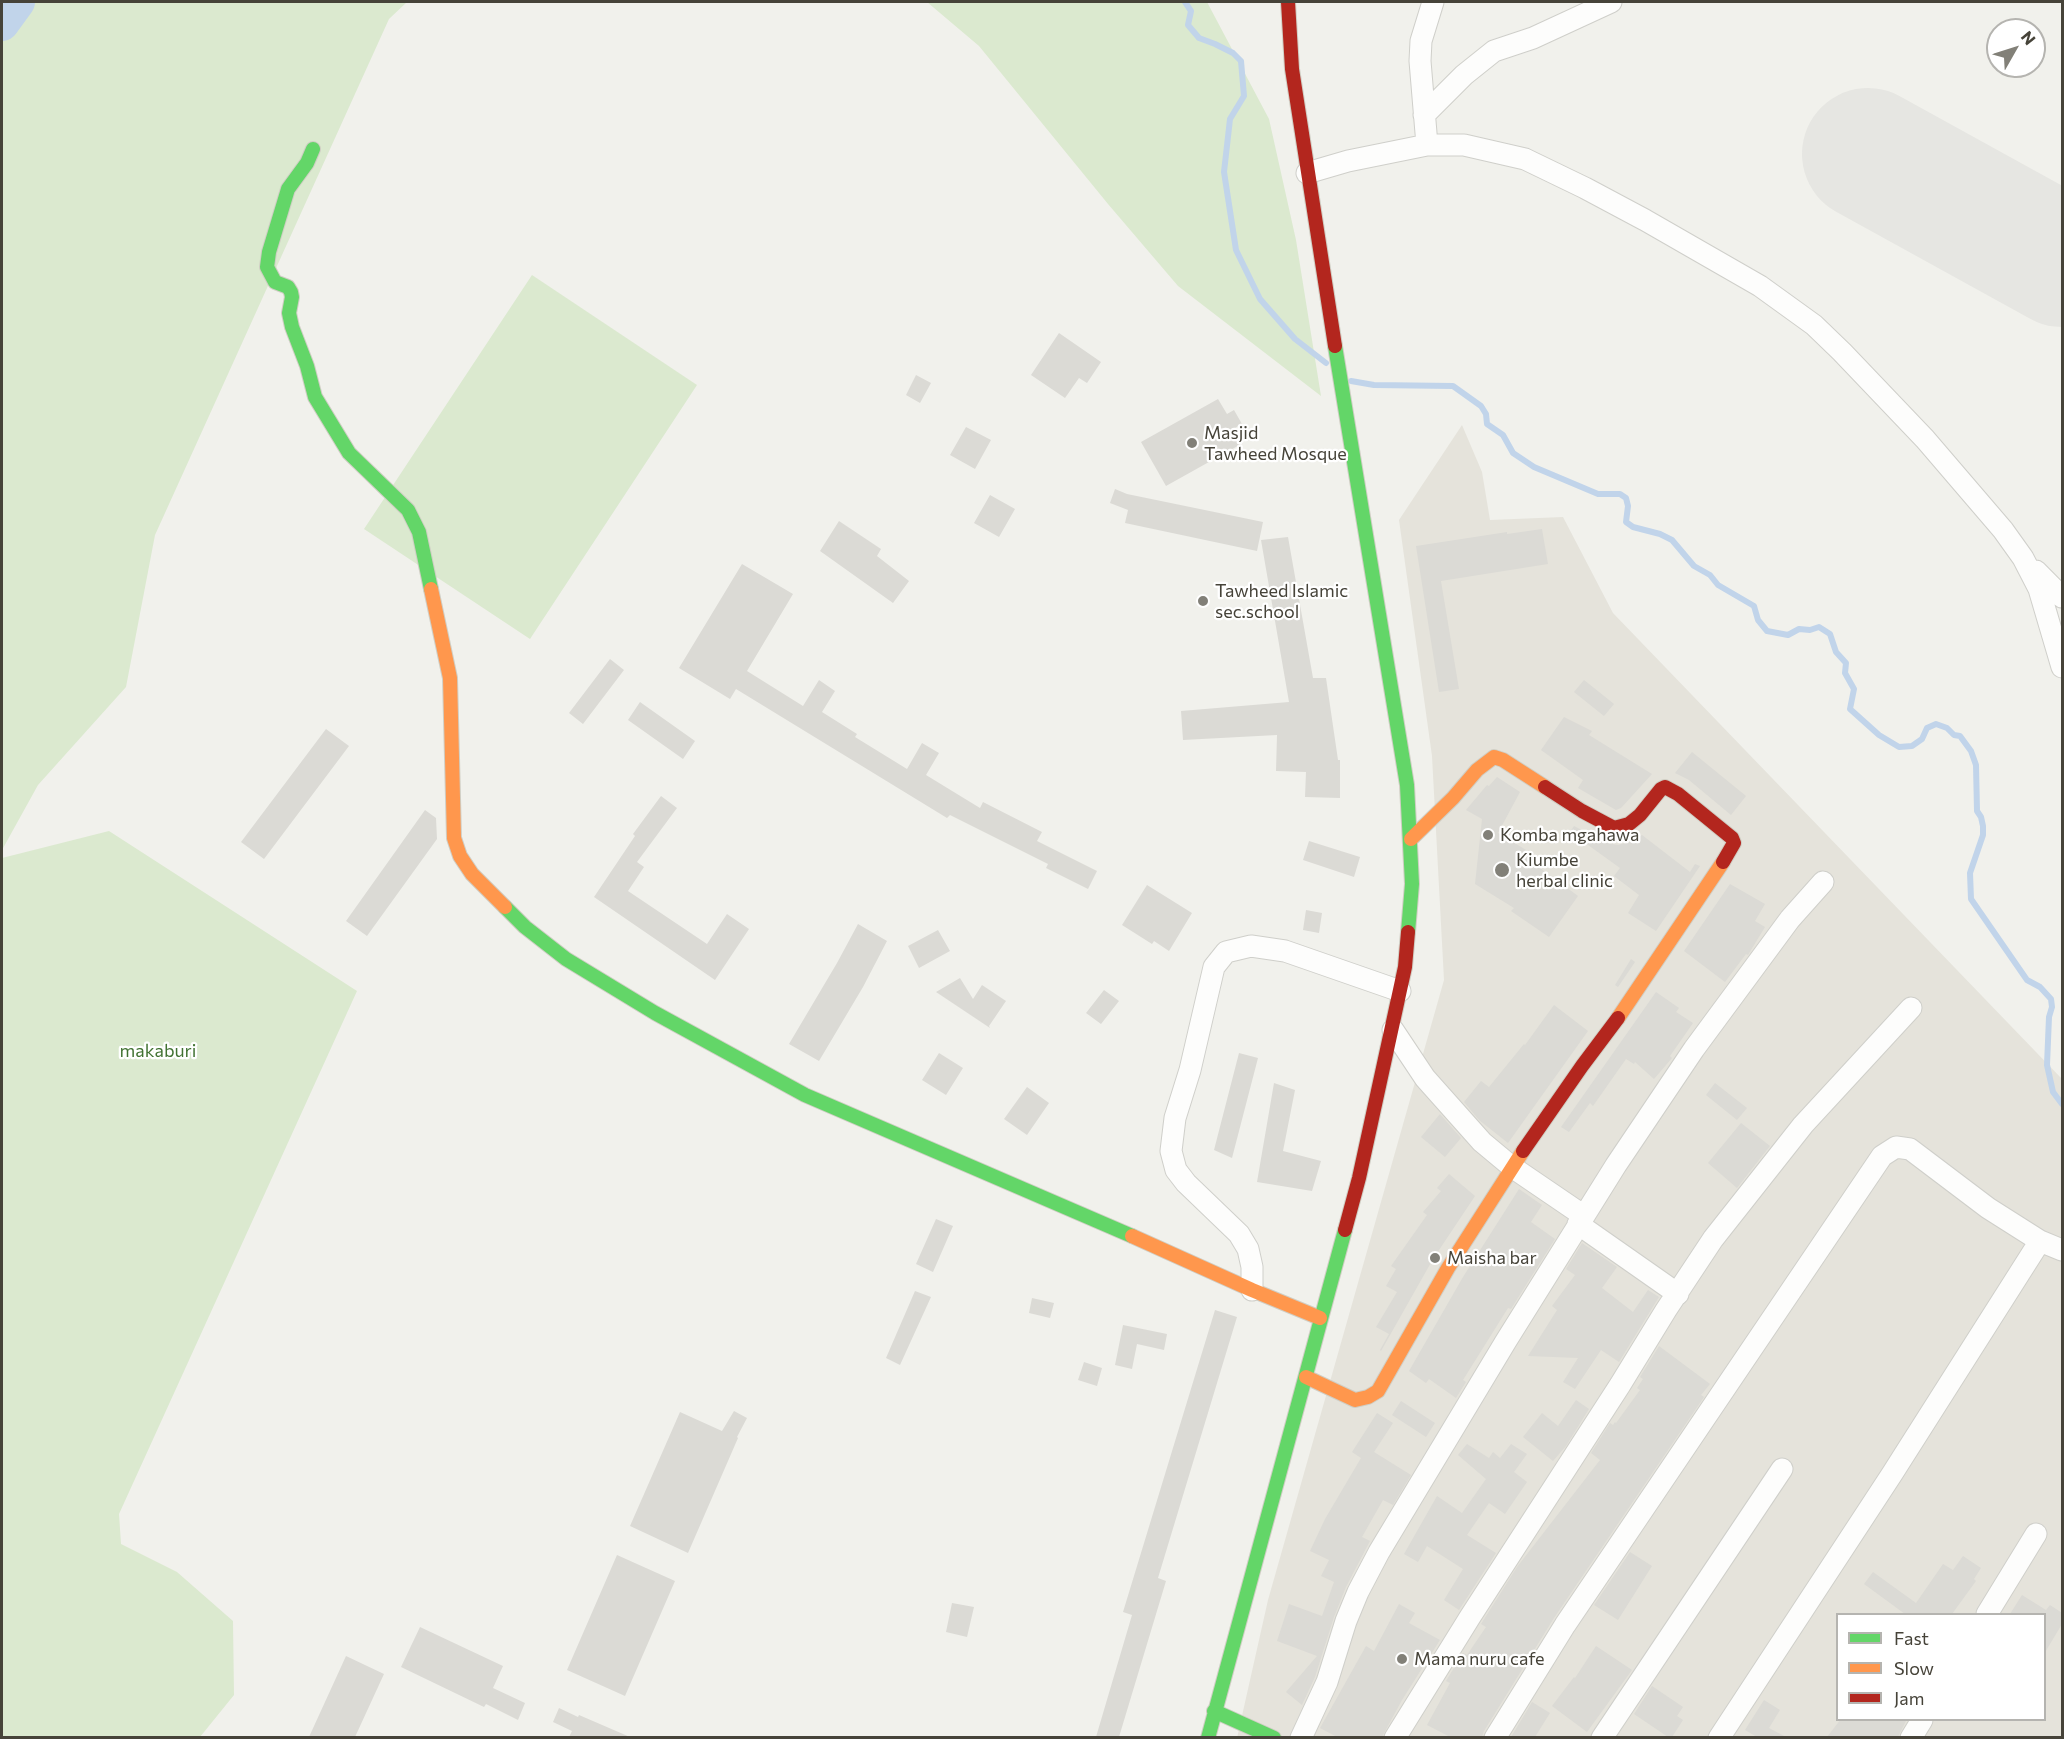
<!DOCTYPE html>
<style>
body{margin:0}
#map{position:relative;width:2064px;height:1739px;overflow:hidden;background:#f1f1ec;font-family:Commissioner,sans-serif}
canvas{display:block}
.frame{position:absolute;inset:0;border:3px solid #464339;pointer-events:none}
.legend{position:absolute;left:1836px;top:1613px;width:210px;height:108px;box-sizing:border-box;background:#fff;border:2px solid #b5b4b0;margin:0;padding:8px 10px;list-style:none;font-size:18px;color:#464339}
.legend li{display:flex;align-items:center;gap:12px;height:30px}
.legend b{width:30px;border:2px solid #b5b4b0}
.north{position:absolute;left:1986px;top:18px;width:60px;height:60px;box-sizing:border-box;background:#fff;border:2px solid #b5b4b0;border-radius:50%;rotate:51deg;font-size:16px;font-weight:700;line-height:24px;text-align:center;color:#464339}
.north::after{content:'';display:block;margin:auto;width:21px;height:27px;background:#828078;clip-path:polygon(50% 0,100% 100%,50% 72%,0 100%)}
</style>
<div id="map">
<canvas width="2064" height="1739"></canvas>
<div class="frame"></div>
<ul class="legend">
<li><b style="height:8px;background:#63d668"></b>Fast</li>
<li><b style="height:8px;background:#ff974d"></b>Slow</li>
<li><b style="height:8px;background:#b3261e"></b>Jam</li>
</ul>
<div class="north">N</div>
</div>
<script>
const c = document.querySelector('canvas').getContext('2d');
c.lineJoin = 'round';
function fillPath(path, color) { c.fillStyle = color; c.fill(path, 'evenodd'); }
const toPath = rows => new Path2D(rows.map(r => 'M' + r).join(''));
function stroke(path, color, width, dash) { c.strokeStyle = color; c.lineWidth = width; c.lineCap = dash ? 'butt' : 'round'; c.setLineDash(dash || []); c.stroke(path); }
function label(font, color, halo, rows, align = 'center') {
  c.font = font + ' Commissioner,sans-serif'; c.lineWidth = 4.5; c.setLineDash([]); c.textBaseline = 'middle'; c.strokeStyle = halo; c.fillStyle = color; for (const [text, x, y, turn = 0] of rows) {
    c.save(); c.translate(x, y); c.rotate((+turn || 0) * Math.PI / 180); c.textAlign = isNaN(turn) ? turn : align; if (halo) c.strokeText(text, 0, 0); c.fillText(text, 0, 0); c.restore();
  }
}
const residential = toPath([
 [1462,425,1482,472,1490,520,1563,517,1613,613,2062,1079,2062,1737,1237,1738,1268,1600,1444,980,1432,756,1399,520],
 [1838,1614,2044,1614,2044,1720,1838,1720]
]);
const green = toPath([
 [2,2,407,2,389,19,155,535,126,687,38,785,2,850],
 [927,2,1207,2,1269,119,1296,240,1321,396,1178,286,1108,204,979,46],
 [532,275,697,385,530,639,364,529],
 [109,831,357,991,119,1514,121,1544,177,1572,233,1621,234,1695,200,1737,2,1737,2,858]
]);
const stream = toPath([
 [1185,2,1191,11,1188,25,1199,38,1215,44,1233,53,1241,61,1244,96,1230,119,1224,172,1236,250,1260,299,1295,339,1326,363],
 [1351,381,1374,385,1453,386,1481,406,1486,414,1487,424,1503,435,1513,453,1534,467,1598,494,1620,494,1626,498,1628,506,1626,522,1633,527,1660,534,1672,540,1694,566,1710,575,1718,585,1754,606,1758,620,1767,631,1788,635,1799,629,1810,630,1819,627,1830,634,1836,652,1846,663,1845,673,1854,689,1850,709,1879,735,1899,747,1912,746,1922,739,1927,728,1936,724,1947,728,1954,735,1960,736,1971,751,1976,765,1977,811,1981,817,1983,826,1983,835,1970,873,1971,899,2027,980,2040,987,2051,999,2052,1007,2049,1017,2047,1065,2053,1092,2062,1104]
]);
const river = toPath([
 [2,24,18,2]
]);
const runway = toPath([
 [1868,154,2062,261]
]);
const building = toPath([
 [1059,333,1101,362,1087,383,1079,378,1065,398,1031,375],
 [916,375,931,383,920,403,906,395],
 [1218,399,1227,414,1234,410,1242,424,1235,428,1243,443,1166,486,1141,442],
 [966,427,991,440,975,469,950,455],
 [1115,489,1127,494,1263,522,1257,551,1125,523,1128,510,1110,503],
 [990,495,1015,509,999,537,974,523],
 [839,521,881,549,877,556,909,581,893,603,820,551],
 [1542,529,1548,564,1441,581,1459,689,1439,692,1416,546,1507,532,1507,534],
 [1288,537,1313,678,1326,678,1338,760,1340,760,1340,798,1305,797,1306,772,1276,771,1277,735,1183,740,1181,711,1289,702,1261,540],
 [742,564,793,594,747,671,803,706,819,680,835,691,822,712,857,734,855,737,907,769,922,743,939,753,926,775,980,808,983,802,1042,832,1037,841,1097,871,1088,889,1046,868,1048,864,950,815,947,818,736,689,730,699,679,668],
 [610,659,624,670,583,724,569,713],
 [1584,680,1614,704,1604,716,1574,692],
 [640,702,695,741,683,759,628,720],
 [1564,717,1592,731,1589,735,1652,774,1621,808,1616,810,1578,788,1583,780,1541,750],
 [326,729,349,746,264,859,241,842],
 [1692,752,1746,796,1731,815,1689,780,1675,773],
 [1497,777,1520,792,1498,833,1536,856,1532,862,1578,896,1549,937,1511,911,1514,908,1475,884,1482,819,1466,810,1487,785,1489,786],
 [661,796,677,808,637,862,644,867,628,891,707,944,727,914,749,929,715,980,594,897,635,836,633,834],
 [425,810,436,818,437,839,367,936,346,921],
 [1574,826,1607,843,1618,845,1633,841,1642,835,1690,872,1695,864,1700,866,1656,931,1628,913,1639,895,1614,876,1620,868,1570,832],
 [1309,841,1360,857,1354,877,1303,860],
 [1730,884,1765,904,1755,921,1765,927,1751,950,1748,955,1746,954,1725,982,1684,951],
 [1147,885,1192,913,1169,951,1154,941,1152,944,1122,925],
 [1306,910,1322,913,1319,933,1303,930],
 [858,924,887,941,863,987,819,1061,789,1044,837,963],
 [938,930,950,951,919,968,908,946],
 [1631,959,1635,962,1618,987,1615,985],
 [960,978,973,999,982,985,1006,1001,989,1026,990,1028,936,992],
 [1104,990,1119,1001,1101,1024,1086,1013],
 [1656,992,1679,1008,1676,1012,1693,1023,1670,1056,1672,1058,1654,1079,1635,1062,1634,1064,1626,1059,1593,1106,1590,1103,1569,1132,1561,1127],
 [1554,1005,1588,1031,1508,1143,1479,1120,1464,1102,1481,1081,1489,1087,1524,1044,1525,1045],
 [939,1053,963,1068,946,1095,922,1080],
 [1239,1053,1258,1058,1232,1158,1214,1150],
 [1274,1083,1295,1090,1283,1151,1321,1161,1312,1191,1257,1182],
 [1715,1083,1747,1108,1737,1120,1706,1095],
 [1027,1087,1049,1103,1027,1135,1004,1119],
 [1440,1114,1461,1138,1445,1157,1421,1137],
 [1741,1123,1770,1146,1737,1188,1708,1163],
 [1449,1174,1475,1196,1433,1259,1381,1351,1380,1350,1389,1334,1376,1327,1397,1292,1386,1286,1396,1269,1391,1266,1427,1215,1423,1212,1441,1191,1437,1188],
 [1519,1189,1542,1205,1531,1222,1555,1239,1511,1309,1508,1308,1463,1380,1466,1382,1456,1398,1429,1379,1426,1383,1409,1371,1463,1277],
 [936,1219,953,1226,933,1272,916,1264],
 [1582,1243,1617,1267,1602,1288,1633,1312,1648,1290,1659,1297,1619,1362,1601,1350,1575,1389,1563,1382,1578,1358,1528,1356,1557,1310,1552,1306,1575,1275,1566,1269],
 [915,1291,931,1297,900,1365,886,1358],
 [1032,1298,1054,1303,1050,1318,1029,1313],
 [1215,1310,1237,1317,1158,1578,1166,1581,1119,1737,1096,1737,1132,1615,1123,1612],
 [1123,1325,1167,1334,1164,1350,1137,1344,1132,1369,1115,1365],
 [1659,1346,1710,1384,1701,1395,1704,1397,1554,1618,1484,1731,1482,1737,1450,1737,1427,1725,1450,1683,1446,1681,1463,1653,1467,1655,1486,1627,1481,1624,1517,1567,1600,1460,1591,1453,1610,1423,1613,1425,1615,1422,1616,1423,1640,1390,1637,1388,1643,1379,1640,1377],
 [1084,1362,1102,1368,1097,1386,1078,1380],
 [1576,1400,1589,1409,1566,1446,1553,1461,1523,1437,1542,1413,1558,1426],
 [1401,1401,1435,1423,1426,1437,1392,1415],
 [734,1411,747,1418,737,1437,738,1438,688,1553,630,1526,680,1412,722,1431],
 [1377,1413,1393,1423,1374,1452,1411,1475,1393,1505,1383,1500,1362,1537,1370,1541,1346,1587,1334,1617,1315,1677,1302,1705,1286,1692,1317,1656,1277,1641,1289,1604,1322,1616,1334,1582,1321,1576,1329,1560,1310,1551,1325,1519,1361,1458,1352,1452],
 [1467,1444,1489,1458,1493,1452,1500,1458,1511,1444,1527,1454,1514,1472,1527,1482,1505,1514,1489,1503,1467,1535,1496,1553,1459,1610,1444,1600,1463,1569,1427,1546,1418,1562,1404,1554,1437,1496,1462,1513,1486,1479,1458,1455],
 [1630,1552,1652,1566,1618,1620,1594,1605],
 [617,1555,675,1581,625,1696,567,1670],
 [1963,1556,1981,1568,1974,1579,1976,1581,1952,1614,1905,1614,1864,1584,1873,1572,1916,1603,1943,1564,1953,1570],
 [2022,1595,2046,1610,2050,1605,2062,1613,2062,1624,2044,1654,2044,1614,2010,1614],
 [952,1603,974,1607,967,1637,946,1632],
 [1399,1604,1415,1613,1409,1623,1440,1640,1402,1700,1382,1737,1337,1737,1320,1728,1366,1646,1374,1651],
 [420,1627,503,1666,493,1688,525,1703,518,1720,486,1704,484,1707,401,1667],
 [1596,1646,1632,1670,1587,1732,1552,1706,1574,1677,1575,1678],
 [346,1656,384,1674,355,1737,309,1737],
 [1652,1686,1683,1707,1677,1716,1683,1720,1672,1737,1668,1737,1634,1714],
 [1764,1700,1780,1710,1769,1728,1786,1737,1757,1737,1745,1730],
 [1532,1702,1550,1713,1535,1737,1511,1737],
 [559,1708,578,1717,579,1715,630,1737,569,1737,572,1731,553,1722],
 [1841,1719,1907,1719,1898,1737,1827,1737]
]);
const street = toPath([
 [1424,115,1464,75,1494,51,1533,38,1611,2],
 [1427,145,1420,61,1421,41,1433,2],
 [1307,173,1348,161,1427,145,1464,145,1525,159,1585,188,1645,220,1760,286,1814,325,1842,352,1925,439,2003,530,2023,558,2039,589,2062,667],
 [2036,571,2062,597],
 [1393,1030,1425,1078,1482,1142,1512,1167,1584,1216],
 [1578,1224,1678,1294],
 [1252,1290,1252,1267,1248,1249,1239,1234,1186,1183,1176,1170,1171,1151,1175,1118,1190,1070,1214,967,1226,952,1251,946,1285,951,1400,991],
 [1987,1614,2036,1534],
 [1301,1738,1327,1682,1346,1621,1358,1592,1379,1552,1506,1341,1616,1165,1694,1049,1790,919,1823,882],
 [1395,1738,1470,1617,1620,1385,1666,1310,1713,1239,1803,1125,1911,1008],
 [1495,1738,1565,1625,1882,1156,1896,1147,1910,1149,1988,1208,2040,1241],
 [1602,1738,1782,1469],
 [1719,1738,1892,1474,2040,1241,2062,1250],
 [1911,1738,1922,1720]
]);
const fast = toPath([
 [313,149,307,163,288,189,269,252,267,267,275,282,288,287,291,292,292,297,289,313,292,327,307,366,315,397,349,453,408,510,419,532,431,589],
 [1335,346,1407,785,1412,884,1408,932],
 [505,907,525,927,566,959,655,1013,805,1095,1132,1236],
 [1214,1711,1274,1738],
 [1208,1738,1345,1230]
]);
const slow = toPath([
 [431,589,450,678,454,838,460,856,472,874,505,907],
 [1411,839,1453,798,1477,770,1494,757,1503,760,1545,787],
 [1618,1018,1723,862],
 [1132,1236,1252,1290,1320,1318],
 [1306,1377,1355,1400,1368,1397,1378,1391,1448,1268,1523,1151]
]);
const jam = toPath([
 [1288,2,1292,69,1335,346],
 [1545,787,1582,811,1614,828,1629,824,1640,815,1661,789,1665,787,1678,794,1732,838,1734,843,1723,862],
 [1523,1151,1582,1066,1618,1018],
 [1345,1230,1359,1178,1405,967,1408,932]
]);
const markers = [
 [1192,443,6,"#828078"],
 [1203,601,6,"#828078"],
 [1488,835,6,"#828078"],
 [1502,870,8,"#828078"],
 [1435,1258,6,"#828078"],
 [1402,1659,6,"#828078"]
];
const poiNames = [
 ["Masjid",1204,433],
 ["Tawheed Mosque",1204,454],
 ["Tawheed Islamic",1215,591],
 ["sec.school",1215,612],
 ["Komba mgahawa",1500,835],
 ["Kiumbe",1516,860],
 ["herbal clinic",1516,881],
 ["Maisha bar",1447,1258],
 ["Mama nuru cafe",1414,1659]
];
const parkNames = [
 ["makaburi",158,1051]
];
fillPath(residential, '#e5e3db');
fillPath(green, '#dbe9cf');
stroke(stream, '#c1d4ea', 6);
stroke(river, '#c1d4ea', 34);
stroke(runway, '#e6e6e2', 132);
fillPath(building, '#dbdad5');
stroke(street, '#cfcfca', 23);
stroke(fast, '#d0cec4', 16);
stroke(slow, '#d0cec4', 16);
stroke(jam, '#d0cec4', 16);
stroke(street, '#fdfdfc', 21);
stroke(fast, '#63d668', 14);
stroke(slow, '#ff974d', 14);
stroke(jam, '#b3261e', 14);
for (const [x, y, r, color] of markers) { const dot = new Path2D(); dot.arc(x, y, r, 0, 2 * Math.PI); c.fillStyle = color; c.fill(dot); stroke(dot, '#fff', 2); }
label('18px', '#464339', '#fff', poiNames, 'left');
label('18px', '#417232', '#fff', parkNames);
</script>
